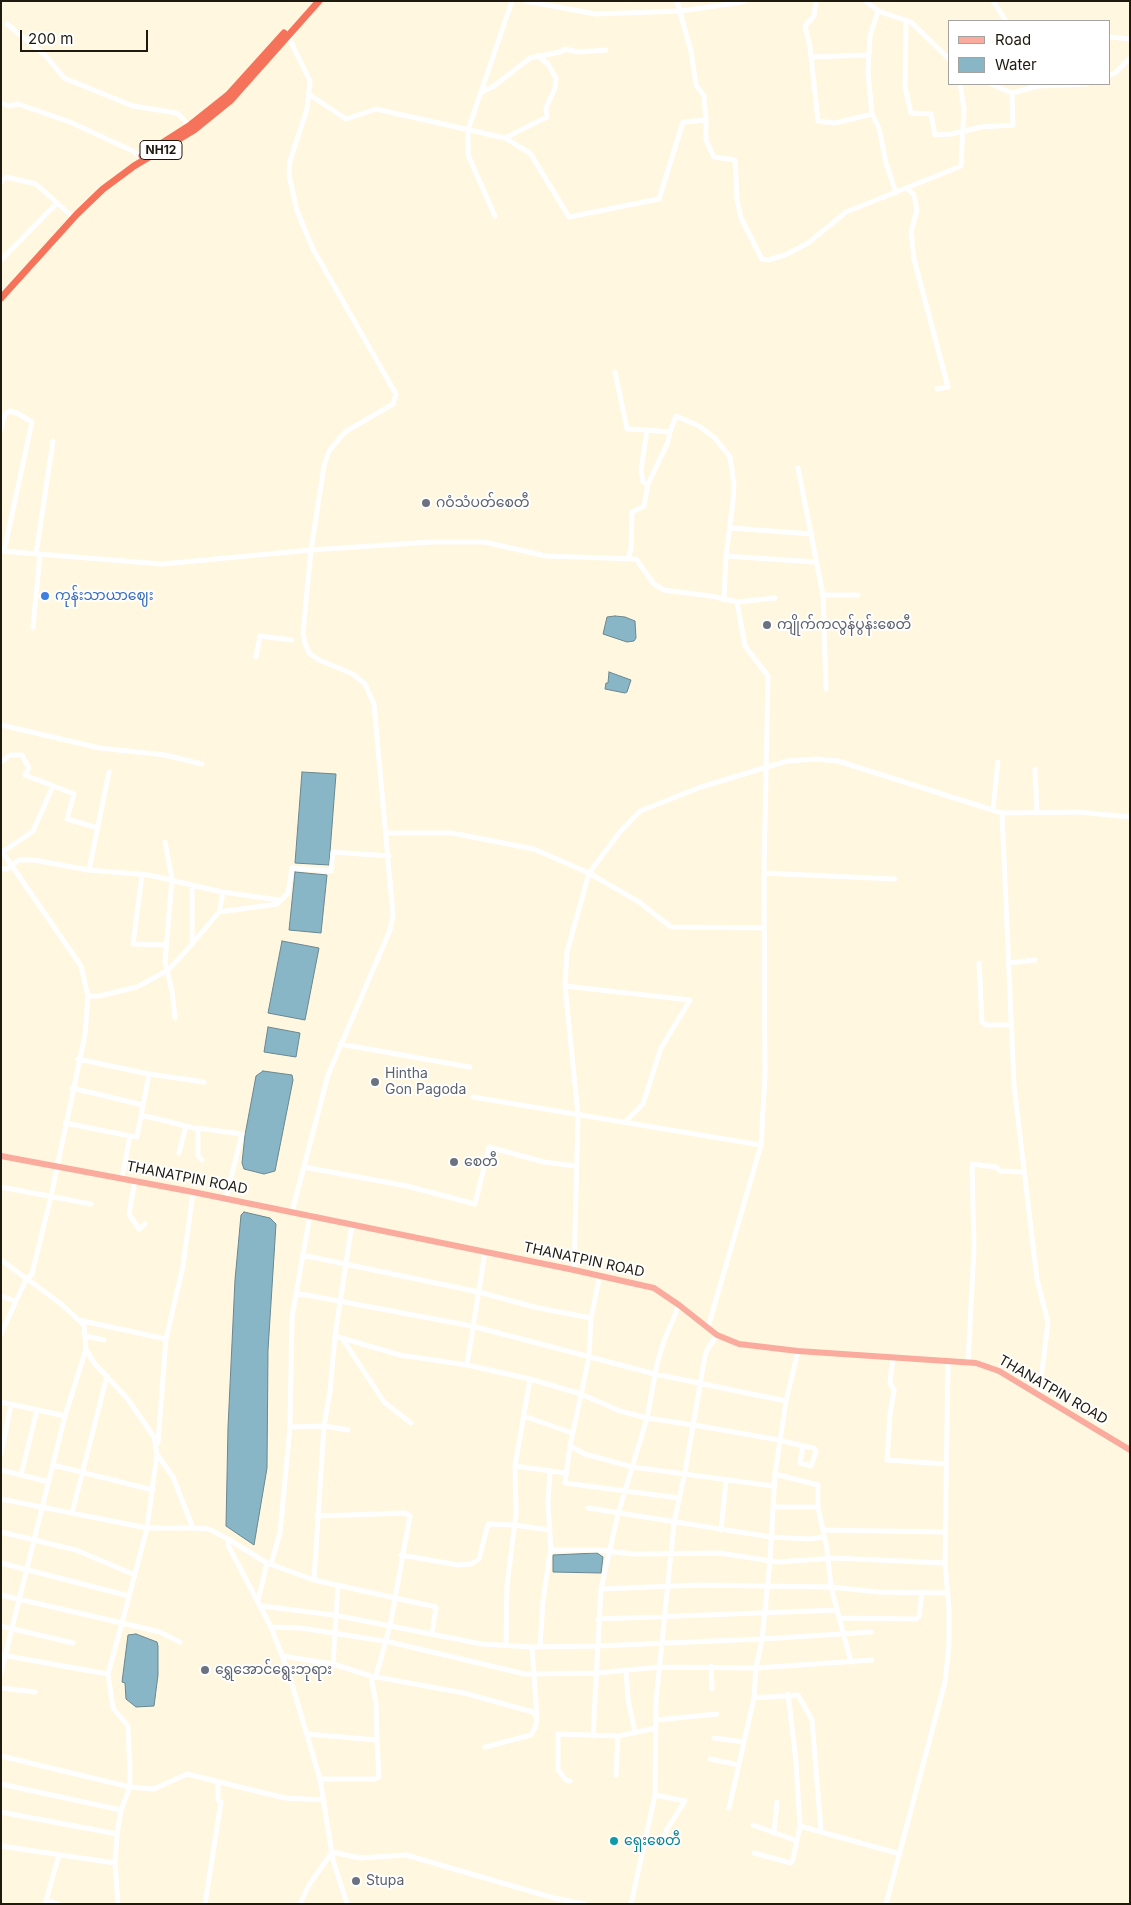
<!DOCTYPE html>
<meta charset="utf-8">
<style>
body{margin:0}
#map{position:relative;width:1131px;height:1905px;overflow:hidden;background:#fff7e0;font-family:Inter,sans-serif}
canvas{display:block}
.frame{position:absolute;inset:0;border:2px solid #1e1a10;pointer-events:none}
.legend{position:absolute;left:948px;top:20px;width:162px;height:65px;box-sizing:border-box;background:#fff;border:1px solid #a5a39f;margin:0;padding:6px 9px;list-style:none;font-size:15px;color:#1e1a10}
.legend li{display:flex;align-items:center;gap:10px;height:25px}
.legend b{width:25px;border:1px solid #a5a39f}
.scale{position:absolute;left:20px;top:30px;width:128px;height:22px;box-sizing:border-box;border:2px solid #1e1a10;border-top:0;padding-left:6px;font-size:15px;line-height:18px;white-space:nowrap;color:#1e1a10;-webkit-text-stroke:4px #fff;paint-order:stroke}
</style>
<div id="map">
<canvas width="1131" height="1905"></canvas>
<div class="frame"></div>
<ul class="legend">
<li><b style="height:6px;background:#faab9d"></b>Road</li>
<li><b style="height:14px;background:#89b6c6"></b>Water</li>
</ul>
<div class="scale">200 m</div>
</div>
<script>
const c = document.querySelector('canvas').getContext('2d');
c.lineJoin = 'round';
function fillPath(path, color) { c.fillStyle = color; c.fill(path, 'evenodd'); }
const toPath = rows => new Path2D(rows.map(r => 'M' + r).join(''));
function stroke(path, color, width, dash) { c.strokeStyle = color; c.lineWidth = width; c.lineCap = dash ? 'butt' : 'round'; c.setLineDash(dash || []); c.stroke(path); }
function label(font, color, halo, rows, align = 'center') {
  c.font = font + ' Inter,"Noto Sans Myanmar",sans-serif'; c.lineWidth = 4; c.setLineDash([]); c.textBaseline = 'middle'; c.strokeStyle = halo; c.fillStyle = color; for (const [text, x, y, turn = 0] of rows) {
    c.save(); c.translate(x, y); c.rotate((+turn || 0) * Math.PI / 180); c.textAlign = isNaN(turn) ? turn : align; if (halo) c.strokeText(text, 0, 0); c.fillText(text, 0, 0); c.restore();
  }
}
const water = toPath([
 [615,616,625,617,635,621,636,638,634,641,627,642,603,634,607,617,615,616],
 [609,672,631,680,627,692,625,693,605,689,606,683,608,683,609,672],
 [302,772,336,774,329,865,295,863,302,772],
 [295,872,327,875,321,933,289,930,295,872],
 [282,941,319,948,305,1020,268,1013,282,941],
 [268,1027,300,1033,296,1057,264,1052,268,1027],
 [263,1071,292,1075,293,1080,275,1171,264,1174,244,1169,242,1163,245,1135,256,1076,263,1071],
 [244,1212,270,1218,276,1224,268,1350,267,1468,254,1545,226,1526,228,1427,235,1280,241,1215,244,1212],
 [597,1553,603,1557,601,1573,553,1572,553,1555,597,1553],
 [136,1634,157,1642,158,1646,158,1675,154,1706,136,1707,126,1699,125,1683,122,1682,128,1635,136,1634]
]);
const minor = toPath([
 [525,1,596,14,681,11,736,3,735,1],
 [677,1,691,51,696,85,704,96,706,120],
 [816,1,814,16,805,26,810,47,818,121,835,123,872,114],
 [866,1,878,11,911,22,950,60],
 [993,1,1006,21],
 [736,3,745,1],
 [878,11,870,36,868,72,872,114,879,128,886,163,896,193],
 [906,21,905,87,911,113,931,114,935,135,951,134,981,127,1013,125,1012,93],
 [7,24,46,56,64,78,133,106,177,113,191,127],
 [287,34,310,81,307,109,290,161,289,175,297,211,313,249,396,394,393,404,345,432,329,451,324,466,311,550,303,633,305,643,309,653,319,660,353,674,365,684,374,704,393,915,390,930,328,1075,292,1212],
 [1110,37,1130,39],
 [811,57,869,55],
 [1110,75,1115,73,1130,58],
 [991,84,1012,93,1038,86,1087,84],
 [482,92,494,86,530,58,560,52,565,49,578,52,606,50],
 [310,95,346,119,376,109,505,138,530,153,569,217,659,199,683,122,706,120,706,140,714,157,735,160,737,200,741,218,762,259,768,260,785,255,808,243,846,212,961,166,964,109,960,84],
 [1,103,9,106,18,104,70,122,133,151,140,157],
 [505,138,547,117,546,108,555,88,556,78,548,64,538,56],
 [1,182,6,177,36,184,74,218],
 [907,188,914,195,917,210,911,232,914,259,948,387,937,389],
 [495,216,468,155,468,130,512,1],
 [1,260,57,203],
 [615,372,627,429,647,430,641,470,643,482,648,484,644,506,632,512,631,549,628,559],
 [1,430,5,414,10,411,17,413,32,422,4,551],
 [647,430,670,432,676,416,699,426,715,438,730,457,734,485,733,501,726,556,815,562],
 [798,468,823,595,826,689],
 [648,484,668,442,670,432],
 [731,528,812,534],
 [1,551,162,564,311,550,431,542,484,542,546,556,636,559,654,584,664,590,711,596,737,602,775,598],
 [36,554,53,441],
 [823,595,858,595],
 [724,600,726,556],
 [737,602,745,646,768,676,764,873,765,1076,761,1145],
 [33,628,40,554],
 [256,657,260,636,292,640],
 [1,725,100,748,165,755,202,764],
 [1,762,10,755,22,755,29,768,25,775,74,794,67,819,98,828],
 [1035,769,1037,813],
 [993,810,998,762],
 [1002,813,1014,1085,1037,1279,1048,1322,1039,1395],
 [387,833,452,833,534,849,589,873,619,833,640,811,701,787,787,761,817,759,838,761,1002,813,1079,812,1130,817],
 [165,842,172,879,165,962,172,991,175,1018],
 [1,850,81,966,88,996,85,1035,51,1196,32,1274,26,1280,16,1301,1,1296],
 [3,852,33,831,53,786],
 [1,869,7,869,19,860,34,860,89,870,149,875,222,892,280,900],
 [89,870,109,772],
 [764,873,895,879],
 [142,875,133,944,166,945],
 [219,912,277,904,288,893,292,868,331,871,333,852,389,856],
 [192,944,192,885],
 [979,963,982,1022,986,1025,1011,1025],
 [1008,963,1035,960],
 [565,986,690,1000,661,1048,643,1104,625,1122],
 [88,996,99,996,137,987,168,970,186,951,219,912,223,893],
 [340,1044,470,1067],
 [78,1059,149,1074,204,1082],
 [72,1088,143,1105],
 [473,1097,761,1145,708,1327],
 [141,1115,186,1126,179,1153],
 [65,1123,130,1136],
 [186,1126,198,1129,198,1156,202,1160],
 [197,1128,242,1134,226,1198],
 [304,1167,407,1186,475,1204,489,1147,544,1162,576,1166],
 [122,1178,130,1136,137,1137,149,1074],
 [135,1180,129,1214,139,1229,145,1224],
 [1,1187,91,1204],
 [302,1255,479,1292,534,1307,591,1318],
 [1,1260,60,1303,84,1325,86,1349,94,1363,127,1398,154,1437,157,1454,173,1477,193,1528,209,1529,228,1539,228,1545,271,1627,288,1671,320,1779,333,1860,347,1904],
 [574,1270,578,1115,565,986,567,952,589,873,639,902,671,927,764,928],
 [600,1275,591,1318,589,1357,570,1446,565,1483,679,1498],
 [296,1293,472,1326,655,1374,786,1401],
 [79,1320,166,1339],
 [1,1334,16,1301],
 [86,1336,104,1340],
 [335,1336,400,1355,467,1365,530,1379,581,1394,620,1411,647,1418,694,1425,779,1440,803,1446,814,1448,816,1452,811,1466,800,1463,803,1446],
 [342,1338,384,1402,411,1423],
 [893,1358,890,1383,894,1390,890,1414,887,1460,947,1464],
 [968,1363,974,1248,972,1164,996,1167,1000,1171,1024,1172],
 [467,1365,485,1252],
 [530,1379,515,1466,565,1473],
 [1,1402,65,1416],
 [524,1416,572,1433],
 [290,1427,292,1317,310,1215],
 [158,1443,166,1339,183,1266,193,1192],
 [570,1446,585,1454,633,1467,773,1486],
 [1,1454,11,1404],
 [157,1454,147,1528,122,1623,160,1632,180,1642],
 [53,1465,153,1490],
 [1,1470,49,1482],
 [550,1472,548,1503,551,1551],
 [775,1474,818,1485,818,1507,827,1549,831,1587,851,1662],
 [21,1475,37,1410],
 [1,1499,147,1528,193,1528],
 [773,1507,818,1507],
 [588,1508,771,1537,810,1539,824,1537],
 [72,1513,107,1376],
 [317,1516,405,1513,410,1516,390,1626,376,1676],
 [721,1530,726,1481],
 [823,1530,945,1532],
 [1,1532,76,1550,135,1575],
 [228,1539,267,1563,314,1580,436,1607,432,1634],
 [401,1555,458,1565,471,1564,479,1559,488,1524,514,1525,550,1530],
 [1,1563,129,1596],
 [271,1564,280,1533,290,1427,324,1426,348,1430],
 [314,1580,324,1426,330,1391,335,1336,352,1224],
 [601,1589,699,1585,831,1587,878,1592,947,1593],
 [1,1595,122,1623,108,1674,113,1708,128,1726,130,1770,130,1787,121,1810,117,1834,115,1863,118,1904],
 [258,1601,267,1563],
 [261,1606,334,1615,482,1644,532,1647,596,1646,762,1639,871,1632],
 [840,1618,916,1619,919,1617,922,1592],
 [598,1619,837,1610],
 [1,1626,73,1643],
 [271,1627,301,1628,390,1642,525,1674,596,1673,660,1667,756,1668,872,1660],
 [506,1645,507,1586,516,1513,515,1466],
 [540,1647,543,1601,550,1553,553,1550,598,1550,633,1554,720,1553,777,1562,834,1558,945,1563],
 [2,1655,108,1674],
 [282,1656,333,1664,371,1676,464,1693,533,1712,537,1718],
 [333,1664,338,1585],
 [711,1666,712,1689],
 [626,1670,628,1699,635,1733],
 [1,1672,65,1416,86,1349],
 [1,1688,35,1692],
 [788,1694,796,1761,800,1826,900,1854],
 [754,1698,798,1695,812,1720,821,1831],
 [656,1720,717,1714],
 [308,1734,377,1740,376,1703,371,1676],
 [593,1736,601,1589,618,1514,647,1418,657,1364,664,1341,679,1305],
 [714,1738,744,1742],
 [485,1747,531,1735,535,1728,537,1718,532,1647],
 [1,1756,130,1787,154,1789,187,1774,285,1798,324,1800],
 [710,1759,739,1765],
 [616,1775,618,1736],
 [320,1779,375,1779,379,1777,377,1740],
 [570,1781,566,1780,558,1770,558,1734,618,1736,656,1728],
 [1,1784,121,1810],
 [655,1795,685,1801,667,1829,660,1846],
 [729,1808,754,1698,756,1668,762,1639,770,1561,775,1474,786,1401,798,1351],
 [1,1812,117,1834],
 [753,1825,795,1840],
 [774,1833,777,1802],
 [1,1846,115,1863],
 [754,1853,791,1863,793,1859,800,1826],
 [46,1900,58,1904],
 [45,1904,59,1855],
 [205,1904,221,1802,218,1800,218,1783],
 [300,1904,309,1885,332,1852,360,1858,406,1855,554,1898,585,1904],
 [631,1904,655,1795,656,1702,674,1523,685,1472,705,1356,708,1348,717,1335],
 [886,1904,945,1682,949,1645,949,1608,945,1563,948,1361]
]);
const major = toPath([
 [1,1156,193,1192,574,1270,654,1288,679,1305,717,1335,739,1344,798,1351,976,1363,999,1371,1130,1450]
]);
const highway = toPath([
 [142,156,189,126,228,95,284,33],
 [1,298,77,214,103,189,134,166,194,130,231,100,319,1]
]);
const markers = [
 [426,503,5,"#6b7280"],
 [45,596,5,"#3f7fe0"],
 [767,625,5,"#6b7280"],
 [375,1082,5,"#6b7280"],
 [454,1162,5,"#6b7280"],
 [205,1670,5,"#6b7280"],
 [614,1841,5,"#0f9aa8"],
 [356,1881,5,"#6b7280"]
];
const shields = [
 [161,150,42]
];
const shieldNames = [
 ["NH12",161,150]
];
const worshipNames = [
 ["ဂဝံသံပတ်စေတီ",436,503],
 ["ကျိုက်ကလွန်ပွန်းစေတီ",777,625],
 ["Hintha",385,1074],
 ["Gon Pagoda",385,1090],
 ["စေတီ",464,1162],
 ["ရွှေအောင်ရွေးဘုရား",215,1670],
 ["Stupa",366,1881]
];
const shopNames = [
 ["ကုန်းသာယာဈေး",55,596]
];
const streetNames = [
 ["THANATPIN ROAD",187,1178,11],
 ["THANATPIN ROAD",584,1260,12],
 ["THANATPIN ROAD",1053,1390,30]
];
const cultureNames = [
 ["ရှေးစေတီ",624,1841]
];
fillPath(water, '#89b6c6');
stroke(water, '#69878f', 1);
stroke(minor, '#fff', 5);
stroke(major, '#faab9d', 6);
stroke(highway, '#f6735b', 7);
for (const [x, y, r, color] of markers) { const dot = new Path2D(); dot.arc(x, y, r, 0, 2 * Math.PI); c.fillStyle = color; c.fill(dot); stroke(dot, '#fff', 2); }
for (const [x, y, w] of shields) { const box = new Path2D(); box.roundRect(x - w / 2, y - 9.5, w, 19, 4); c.fillStyle = '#fff'; c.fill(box); stroke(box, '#1e1a10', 1); }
label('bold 12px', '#1e1a10', null, shieldNames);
label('14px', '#5b616d', '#fff', worshipNames, 'left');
label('14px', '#366cbe', '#fff', shopNames, 'left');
label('14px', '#1e1a10', '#fff', streetNames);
label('14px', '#0d838f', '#fff', cultureNames, 'left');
</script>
